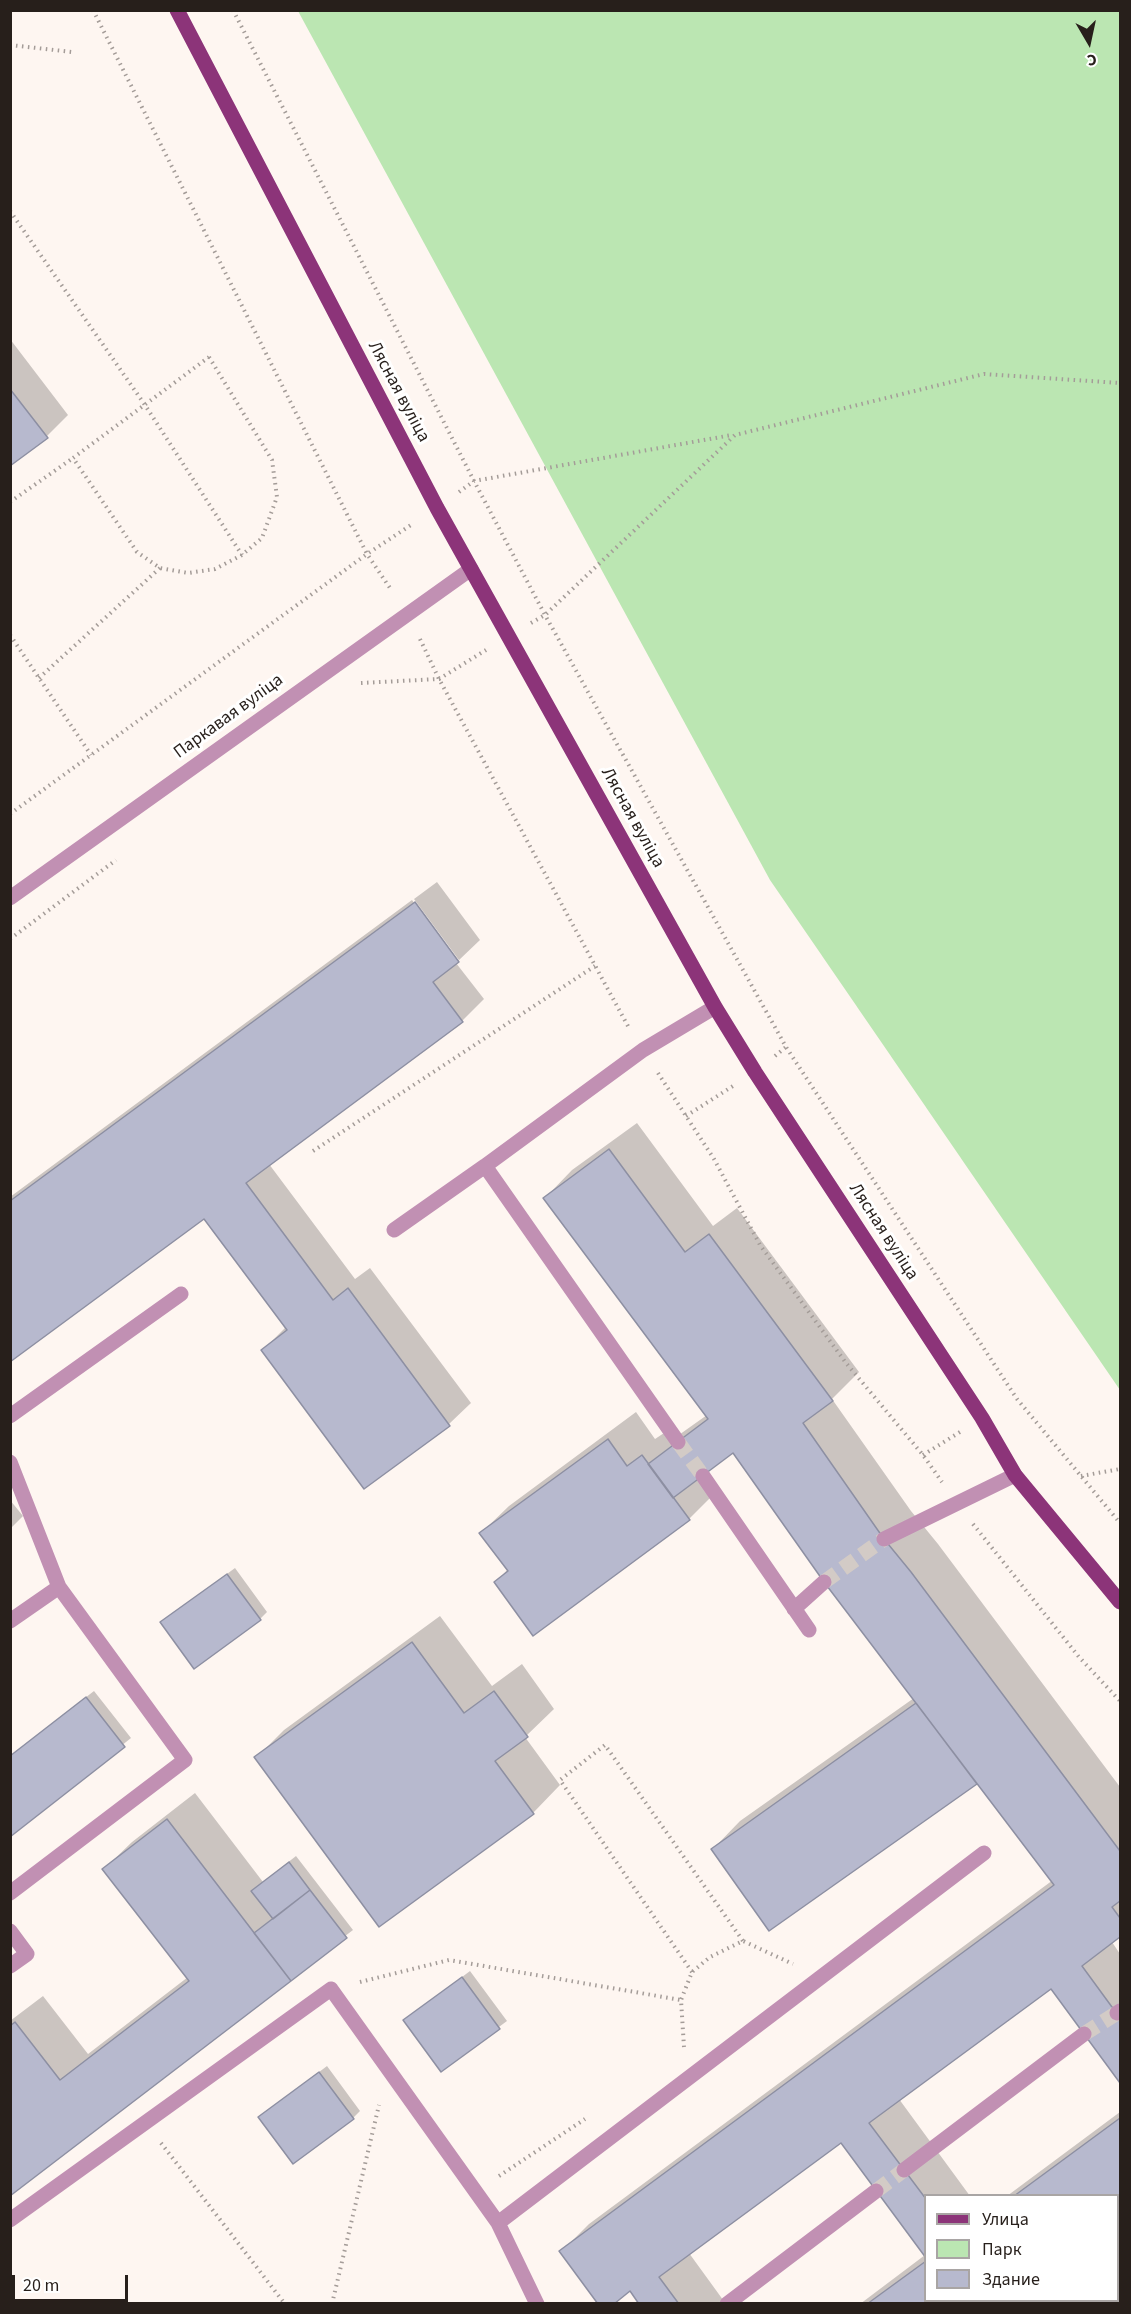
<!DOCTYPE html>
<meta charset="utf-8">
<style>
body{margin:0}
#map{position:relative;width:1131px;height:2314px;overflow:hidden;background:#fef6f1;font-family:"Source Sans 3",sans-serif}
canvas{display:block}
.frame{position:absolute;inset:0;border:12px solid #271f1b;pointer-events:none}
.legend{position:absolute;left:924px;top:2194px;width:195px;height:108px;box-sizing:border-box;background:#fff;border:2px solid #a9a5a4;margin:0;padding:8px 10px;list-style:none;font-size:18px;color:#271f1b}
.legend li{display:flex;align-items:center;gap:12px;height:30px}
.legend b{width:30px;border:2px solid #a9a5a4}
.north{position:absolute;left:1059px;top:12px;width:60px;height:60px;-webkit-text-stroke:4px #fff;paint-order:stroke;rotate:171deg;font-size:16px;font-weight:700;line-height:24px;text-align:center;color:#271f1b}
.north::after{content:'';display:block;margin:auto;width:21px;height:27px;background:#271f1b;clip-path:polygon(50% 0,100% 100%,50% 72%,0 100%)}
.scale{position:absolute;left:12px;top:2275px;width:116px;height:27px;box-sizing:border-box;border:3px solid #271f1b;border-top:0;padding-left:8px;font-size:18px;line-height:21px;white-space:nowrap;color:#271f1b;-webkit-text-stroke:4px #fff;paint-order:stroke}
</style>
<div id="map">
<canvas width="1131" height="2314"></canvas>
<div class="frame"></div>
<ul class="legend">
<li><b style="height:8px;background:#8c3479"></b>Улица</li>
<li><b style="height:16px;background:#bbe6b2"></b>Парк</li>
<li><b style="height:16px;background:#b7b9ce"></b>Здание</li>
</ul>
<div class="north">С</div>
<div class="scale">20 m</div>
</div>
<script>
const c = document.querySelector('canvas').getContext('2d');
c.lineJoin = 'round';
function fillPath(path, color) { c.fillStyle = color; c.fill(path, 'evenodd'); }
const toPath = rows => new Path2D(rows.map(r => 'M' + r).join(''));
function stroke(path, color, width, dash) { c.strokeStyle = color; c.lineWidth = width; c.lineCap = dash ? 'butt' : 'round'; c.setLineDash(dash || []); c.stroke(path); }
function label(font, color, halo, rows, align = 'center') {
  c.font = font + ' "Source Sans 3",sans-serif'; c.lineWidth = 6; c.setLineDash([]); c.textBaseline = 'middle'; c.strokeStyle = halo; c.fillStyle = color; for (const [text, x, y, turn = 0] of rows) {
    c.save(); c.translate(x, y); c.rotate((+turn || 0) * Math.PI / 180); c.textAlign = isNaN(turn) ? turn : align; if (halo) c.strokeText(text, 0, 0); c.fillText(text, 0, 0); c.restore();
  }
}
const green = toPath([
 [298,11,1120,11,1120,1390,770,880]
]);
const shadow = toPath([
 [10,339,68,415,47,436,10,464],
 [437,882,480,940,458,961,456,963,484,999,462,1021,269,1164,355,1279,370,1268,471,1403,449,1424,364,1487,263,1350,286,1327,204,1217,10,1360,10,1197,412,900,456,960,459,960,414,899],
 [637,1123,713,1226,737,1208,859,1372,832,1399,911,1511,938,1544,1120,1787,1120,1935,1112,1942,1120,1954,1120,2081,1052,1987,899,2099,970,2196,926,2196,926,2300,1118,2300,1118,2196,1007,2196,1120,2112,1119,2304,860,2304,925,2255,841,2141,689,2253,726,2304,641,2304,630,2289,561,2252,589,2224,1053,1880,977,1782,769,1929,713,1849,740,1821,914,1698,734,1451,703,1474,716,1492,689,1519,496,1582,508,1569,481,1533,509,1506,636,1412,655,1439,670,1429,676,1437,707,1415,545,1198,572,1170],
 [10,1500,23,1516,10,1529],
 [235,1568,267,1612,260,1619,162,1622],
 [440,1616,492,1686,522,1664,554,1709,525,1737,560,1785,533,1813,256,1758,284,1730],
 [94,1691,131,1738,10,1835,10,1756],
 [195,1793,263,1882,296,1856,353,1930,10,2194,10,2021,43,1996,88,2054,188,1977,104,1869,132,1842],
 [470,1971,507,2021,441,2070,405,2020],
 [327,2066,360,2111,353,2118,260,2117]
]);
const building = toPath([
 [10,389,48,438,10,466,10,389],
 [415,902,459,962,433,982,463,1022,246,1183,333,1300,348,1288,450,1426,364,1489,261,1350,287,1330,204,1219,10,1362,10,1201,415,902],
 [609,1149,685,1252,709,1234,833,1401,803,1423,884,1539,911,1572,1120,1851,1120,1901,1112,1907,1120,1918,1120,1937,1082,1966,1120,2018,1120,2083,1051,1989,869,2123,926,2199,926,2258,841,2143,659,2277,679,2304,639,2304,630,2291,614,2304,598,2304,559,2251,1054,1885,824,1582,733,1453,673,1498,648,1464,708,1419,543,1198,609,1149],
 [608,1439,627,1466,642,1455,690,1520,533,1636,494,1582,508,1571,479,1533,608,1439],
 [227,1574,261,1620,194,1669,160,1622,227,1574],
 [412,1642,464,1713,494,1691,528,1737,495,1761,534,1814,379,1927,254,1757,412,1642],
 [86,1697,125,1747,10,1837,10,1756,86,1697],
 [916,1703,977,1784,769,1931,711,1849,916,1703],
 [167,1819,291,1981,10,2196,10,2026,15,2022,60,2080,189,1981,102,1869,167,1819],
 [289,1862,310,1890,273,1919,251,1891,289,1862],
 [310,1890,347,1938,291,1981,254,1933,310,1890],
 [462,1977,500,2029,441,2072,403,2020,462,1977],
 [319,2072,354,2119,293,2164,258,2117,319,2072],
 [1120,2118,1120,2304,867,2304,926,2261,926,2300,1118,2300,1118,2196,1014,2196,1120,2118]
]);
const minorTunnel = toPath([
 [678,1442,703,1476],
 [824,1582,884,1539],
 [1084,2034,1117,2013],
 [876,2191,904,2170]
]);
const path = toPath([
 [93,10,367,554,392,591],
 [233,10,474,481,545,615,786,1047,1017,1399,1120,1523],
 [10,45,72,52],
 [10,211,145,405,242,555],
 [209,357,272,460,277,497,262,538,242,555,215,569,188,573,160,568,137,552,73,458,209,357],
 [459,492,474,481,732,435],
 [10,502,73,458],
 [531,623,545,615,735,435,984,374,1120,383],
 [10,635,91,755],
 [420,639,439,679,629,1028],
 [39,678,160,568],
 [361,683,439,679,486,650],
 [10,814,367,554,414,523],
 [10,939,116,860],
 [775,1056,786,1047],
 [658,1073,714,1159,760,1245,846,1363,923,1455,942,1482],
 [686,1116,733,1086],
 [313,1151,595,966],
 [923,1455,960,1432],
 [1081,1476,1120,1469],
 [973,1524,1079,1657,1120,1701],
 [692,1972,560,1780,605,1745,743,1941],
 [360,1982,449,1960,681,2000],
 [684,2047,681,2000,692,1972,710,1957,743,1941,793,1964],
 [161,2143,285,2304],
 [499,2176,585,2119],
 [332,2304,379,2105]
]);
const minor = toPath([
 [10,898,471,569],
 [394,1230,485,1166],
 [10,1416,181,1294],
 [678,1442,485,1166,643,1050,715,1007],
 [10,1462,59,1587],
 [703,1476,809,1630],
 [884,1539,1015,1475],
 [794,1609,824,1582],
 [10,1621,59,1587,185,1760,10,1893],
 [10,1931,27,1954,10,1966],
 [1117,2013,1120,2011],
 [904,2170,1084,2034],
 [10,2220,331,1989,498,2223],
 [537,2304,498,2223,984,1853],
 [727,2304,876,2191]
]);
const major = toPath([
 [177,10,437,508,715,1007,755,1072,982,1418,1015,1475,1120,1602]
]);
const streetNames = [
 ["Лясная вуліца",398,392,62],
 ["Паркавая вуліца",229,717,-36],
 ["Лясная вуліца",632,818,61],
 ["Лясная вуліца",883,1232,57]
];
fillPath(green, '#bbe6b2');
fillPath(shadow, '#0003');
fillPath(building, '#b7b9ce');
stroke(building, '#8d8fa2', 1.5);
stroke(minorTunnel, '#d3cbc6', 15, [15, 8]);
stroke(path, '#a49c98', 4, [1.5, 4.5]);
stroke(minor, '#c190b3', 15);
stroke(major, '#8c3479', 15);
label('18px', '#271f1b', '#fff', streetNames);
</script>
